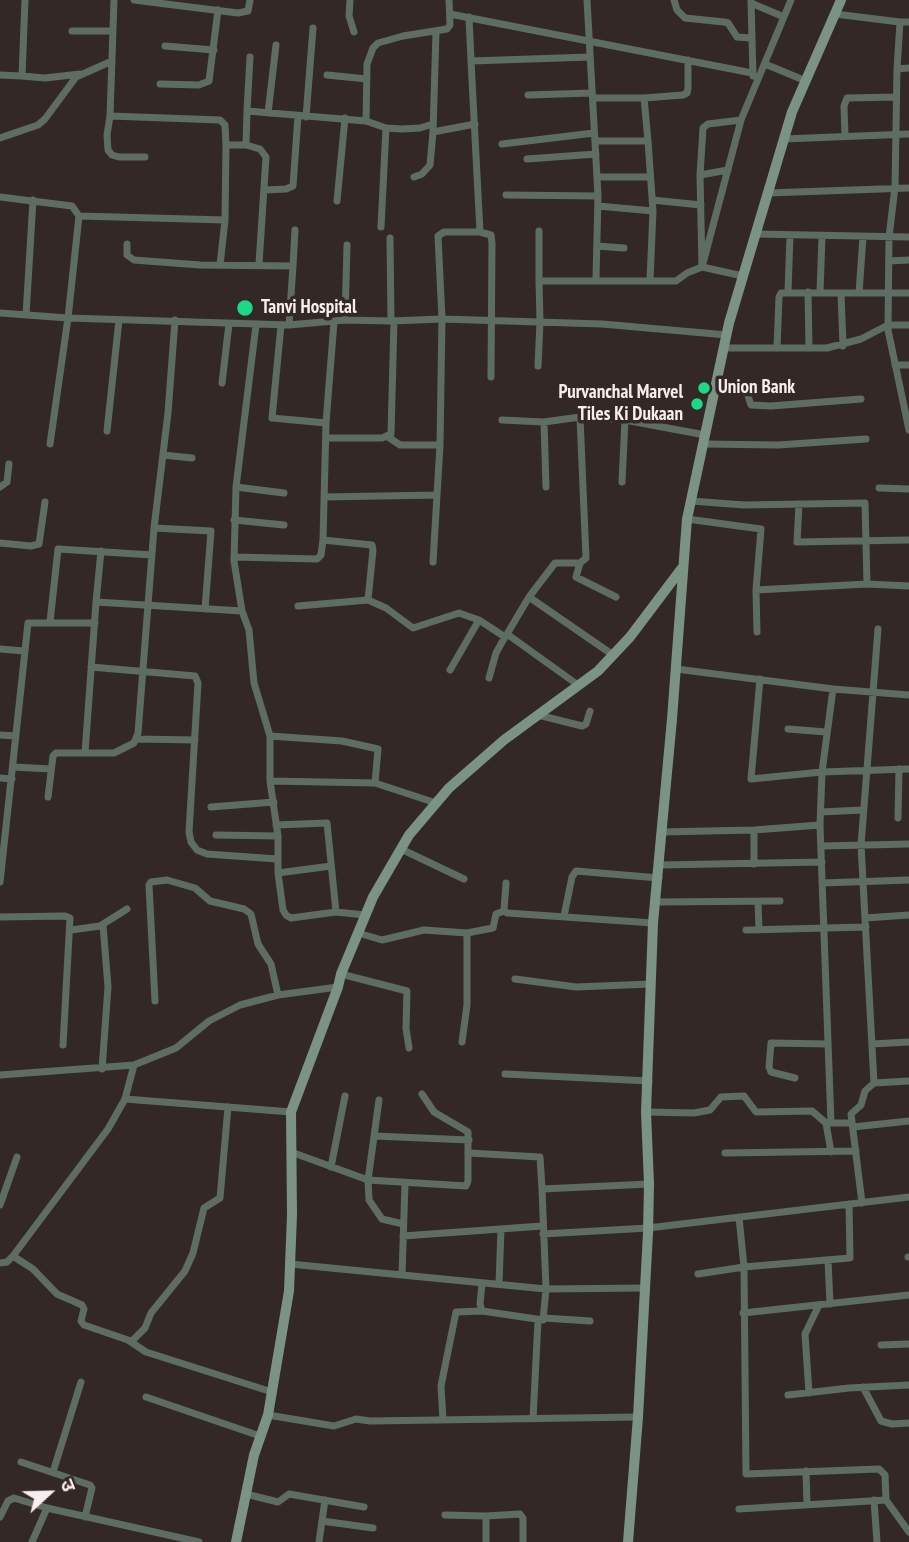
<!DOCTYPE html>
<meta charset="utf-8">
<style>
body{margin:0}
#map{position:relative;width:909px;height:1542px;overflow:hidden;background:#342827;font-family:"PT Sans Narrow","Noto Sans Devanagari",sans-serif}
canvas{display:block}
.north{position:absolute;left:14px;top:1458px;width:70px;height:70px;-webkit-text-stroke:5px #342827;paint-order:stroke;rotate:68deg;font-size:19px;font-weight:700;line-height:28px;text-align:center;color:#f7eeed}
.north::after{content:'';display:block;margin:auto;width:24px;height:32px;background:#f7eeed;clip-path:polygon(50% 0,100% 100%,50% 72%,0 100%)}
</style>
<div id="map">
<canvas width="909" height="1542"></canvas>
<div class="north">उ</div>
</div>
<script>
const c = document.querySelector('canvas').getContext('2d');
c.lineJoin = 'round';
const toPath = rows => new Path2D(rows.map(r => 'M' + r).join(''));
function stroke(path, color, width, dash) { c.strokeStyle = color; c.lineWidth = width; c.lineCap = dash ? 'butt' : 'round'; c.setLineDash(dash || []); c.stroke(path); }
function label(font, color, halo, rows, align = 'center') {
  c.font = font + ' "PT Sans Narrow",sans-serif'; c.lineWidth = 7; c.setLineDash([]); c.textBaseline = 'middle'; c.strokeStyle = halo; c.fillStyle = color; for (const [text, x, y, turn = 0] of rows) {
    c.save(); c.translate(x, y); c.rotate((+turn || 0) * Math.PI / 180); c.textAlign = isNaN(turn) ? turn : align; if (halo) c.strokeText(text, 0, 0); c.fillText(text, 0, 0); c.restore();
  }
}
const street = toPath([
 [114,0,110,116,220,120,225,125,226,145],
 [134,0,238,13,248,11,250,0],
 [350,0,349,16,354,32],
 [587,0,598,196,596,279],
 [674,0,677,10,685,18,724,22,728,23,737,37,751,38],
 [751,0,753,76],
 [751,3,784,17],
 [450,14,752,73],
 [835,14,900,22],
 [469,17,471,61],
 [909,22,900,22,897,69,895,187,889,237,888,330,909,430],
 [72,31,113,31],
 [436,32,433,132,475,124],
 [165,46,214,50],
 [765,64,806,81],
 [897,69,909,68],
 [0,75,22,76,25,0],
 [327,75,367,79],
 [22,76,45,78,80,74],
 [160,84,199,85,209,81,218,10],
 [528,95,592,93],
 [593,98,644,98,683,95,687,93,688,88,688,60],
 [247,111,250,57],
 [268,113,276,45],
 [110,116,107,135,108,150,112,155,119,157,145,157],
 [306,117,313,28],
 [741,120,708,124,703,128,700,175,702,267,743,276],
 [366,121,386,128,402,129,420,128,433,124],
 [845,136,844,106,847,98,896,97],
 [0,138,38,125,45,119,76,77,112,61],
 [784,139,909,134],
 [595,141,648,141,644,98],
 [648,141,653,211,650,280],
 [502,144,594,133],
 [246,145,260,149,266,157,259,264],
 [527,159,596,154],
 [700,175,728,170],
 [414,177,422,174,430,165,433,132],
 [597,177,650,177],
 [264,190,286,189,293,186,298,116],
 [768,193,909,188],
 [506,195,598,196],
 [0,197,72,206,79,216],
 [652,200,701,205],
 [337,201,345,118],
 [598,206,653,211],
 [381,227,386,128],
 [756,234,909,237],
 [390,238,391,321],
 [127,244,127,255,134,260,200,265,293,266,289,325],
 [597,246,624,248],
 [889,261,909,260],
 [220,265,225,220,226,145,246,145,247,111,366,121,367,64,373,48,378,43,403,36,447,29,450,25,449,0],
 [293,266,295,230],
 [539,281,539,231],
 [788,292,790,235],
 [808,292,809,348],
 [820,292,822,236],
 [841,293,843,346],
 [859,293,863,237],
 [0,313,68,318,79,216,225,220],
 [26,315,33,200],
 [345,320,347,245],
 [334,322,326,423,323,540,372,545,373,550,368,600],
 [256,325,236,487,234,561,242,611,249,630,254,683,270,736,270,781,278,836,278,873,283,910,286,915,291,918,336,912,365,915],
 [281,325,272,418,326,423],
 [724,348,827,348,861,339,888,325,909,325],
 [777,348,779,297,781,293,909,293],
 [895,365,909,365],
 [538,366,540,322,539,281,676,281,687,273,702,267,741,120,791,0],
 [491,377,492,243,491,235,480,232,471,61,590,57],
 [222,383,229,324],
 [715,389,747,393,751,405,771,406,861,399],
 [502,420,544,422],
 [107,431,119,320],
 [388,437,400,445,440,445],
 [327,438,382,438,391,434,394,321],
 [50,444,68,318,289,325,345,320,391,321,442,319,602,324,727,335],
 [704,444,778,445,866,439],
 [163,455,192,458],
 [622,482,625,420],
 [0,487,7,482,9,464],
 [236,487,284,493],
 [546,487,544,422,580,417],
 [879,488,909,489],
 [324,497,437,495],
 [691,501,744,505,865,503,867,584],
 [799,504,797,542,909,540],
 [687,519,761,529,756,590,867,584,909,586],
 [234,520,284,525],
 [154,528,211,531,205,609],
 [0,543,31,546,39,544,45,502],
 [235,557,317,559,321,555,323,540],
 [433,562,440,445,442,319,438,236,444,232,480,232],
 [580,563,576,577,616,597],
 [756,590,757,632],
 [529,597,613,655],
 [96,602,101,551],
 [298,606,368,600,386,608,413,628,459,613,479,620,505,637],
 [50,622,58,549,152,555],
 [0,649,24,651],
 [91,667,195,676,198,683,189,832,191,842,197,850,207,854,277,859],
 [676,669,833,689,909,695],
 [450,670,479,620],
 [489,678,496,653,506,635],
 [760,679,751,779,822,772,909,769],
 [578,685,507,634,529,597,555,563,580,563,586,558,580,417,625,420,705,435],
 [538,715,582,726,586,724,590,711],
 [788,729,826,732],
 [0,735,16,736],
 [137,739,195,740],
 [85,753,96,602,242,611],
 [13,767,51,769],
 [0,778,12,779],
 [270,781,375,783,378,749,342,741,270,736],
 [375,783,436,803],
 [48,797,53,756,56,753,114,753,134,743,138,733,154,528,168,413,175,320],
 [211,807,274,802],
 [821,812,863,810],
 [898,818,899,769],
 [276,825,327,823,336,912],
 [661,832,754,830,820,825],
 [216,835,278,836],
 [822,846,909,844],
 [401,849,464,879],
 [754,864,754,830],
 [660,865,822,862],
 [278,873,331,866],
 [0,882,28,623,95,623],
 [506,883,504,910,507,913,653,923],
 [822,883,909,880],
 [656,902,780,901],
 [758,902,759,930],
 [564,916,572,877,576,871,659,878],
 [0,917,65,916,70,918,63,1045],
 [865,918,909,915],
 [71,930,100,926,127,909],
 [746,930,866,927],
 [358,933,382,940,424,930,467,933,493,928,496,914,504,911],
 [341,974,407,991,406,1028,409,1048],
 [515,979,576,987,651,984],
 [155,1001,149,885,151,882,167,880,195,888,210,901,244,909,251,914,258,944,271,964,278,995],
 [462,1042,467,1005,467,933],
 [872,1044,909,1042],
 [102,1069,108,987,103,925],
 [505,1074,649,1081],
 [0,1075,134,1065,176,1048,209,1021,240,1005,278,995,338,987],
 [795,1078,771,1072,769,1067,771,1043,828,1044],
 [874,1083,909,1081],
 [125,1099,291,1112],
 [379,1100,368,1180,369,1200,382,1219,403,1224],
 [646,1112,694,1113,710,1110,721,1097,744,1096,756,1112,812,1111,826,1123,852,1123],
 [826,1123,831,1152],
 [831,1123,820,825,822,772,833,689],
 [853,1127,909,1121],
 [374,1136,469,1140],
 [291,1152,368,1180,466,1186,468,1181,468,1132,434,1112,422,1094],
 [469,1153,540,1157,542,1189],
 [725,1153,856,1151],
 [331,1167,345,1096],
 [405,1184,402,1275,546,1289,645,1288],
 [862,1203,851,1114,861,1105,865,1091,874,1083,861,845,878,629],
 [0,1205,17,1157],
 [739,1217,744,1267,746,1474,879,1469,885,1475,886,1500,909,1532],
 [543,1234,648,1228,909,1197],
 [403,1236,542,1226],
 [13,1256,33,1269,57,1294,82,1305,84,1309,81,1321,84,1325,128,1340,146,1352,272,1392],
 [908,1257,909,1257],
 [828,1260,830,1304],
 [0,1263,7,1262,13,1256,108,1129,125,1099,134,1065],
 [290,1264,402,1275],
 [698,1274,744,1267,850,1258,849,1204],
 [482,1283,480,1304,482,1311,543,1320,546,1289,542,1189,649,1184],
 [499,1284,501,1229],
 [743,1313,909,1295],
 [544,1318,590,1321],
 [131,1342,145,1328,151,1313,185,1271,193,1253,204,1208,220,1198,228,1107],
 [881,1345,909,1344],
 [863,1387,881,1421,892,1424,909,1423],
 [809,1393,805,1334,819,1305],
 [788,1395,849,1388,909,1385],
 [146,1397,260,1436],
 [268,1415,334,1426,356,1419,370,1421,638,1417],
 [533,1419,538,1321],
 [443,1420,441,1386,456,1312,482,1311],
 [21,1462,90,1485,92,1488,85,1517],
 [806,1471,807,1504],
 [53,1472,81,1382],
 [246,1494,278,1502,289,1494,364,1507],
 [874,1500,877,1542],
 [739,1509,886,1500],
 [445,1515,486,1516,520,1514,523,1518,523,1542],
 [486,1516,486,1542],
 [0,1517,8,1501,14,1498,47,1508,199,1542],
 [322,1521,373,1528],
 [32,1542,47,1508],
 [319,1542,325,1500]
]);
const secondary = toPath([
 [236,1542,254,1455,268,1415,289,1291,292,1215,291,1112,338,987,341,974,373,897,409,835,449,788,504,740,598,671,630,637,682,568],
 [628,1542,638,1417,648,1233,649,1184,646,1112,653,923,672,719,687,519,729,323,792,112,841,0]
]);
const markers = [
 [245,308,9,"#1cd988"],
 [704,388,7,"#1cd988"],
 [697,404,7,"#1cd988"]
];
const poiNames = [
 ["Tanvi Hospital",261,308],
 ["Union Bank",718,388],
 ["Purvanchal Marvel",683,393,"right"],
 ["Tiles Ki Dukaan",683,415,"right"]
];
stroke(street, '#5e6d64', 7);
stroke(secondary, '#7b9383', 10);
for (const [x, y, r, color] of markers) { const dot = new Path2D(); dot.arc(x, y, r, 0, 2 * Math.PI); c.fillStyle = color; c.fill(dot); stroke(dot, '#342827', 2.5); }
label('bold 19px', '#f7eeed', '#342827', poiNames, 'left');
</script>
